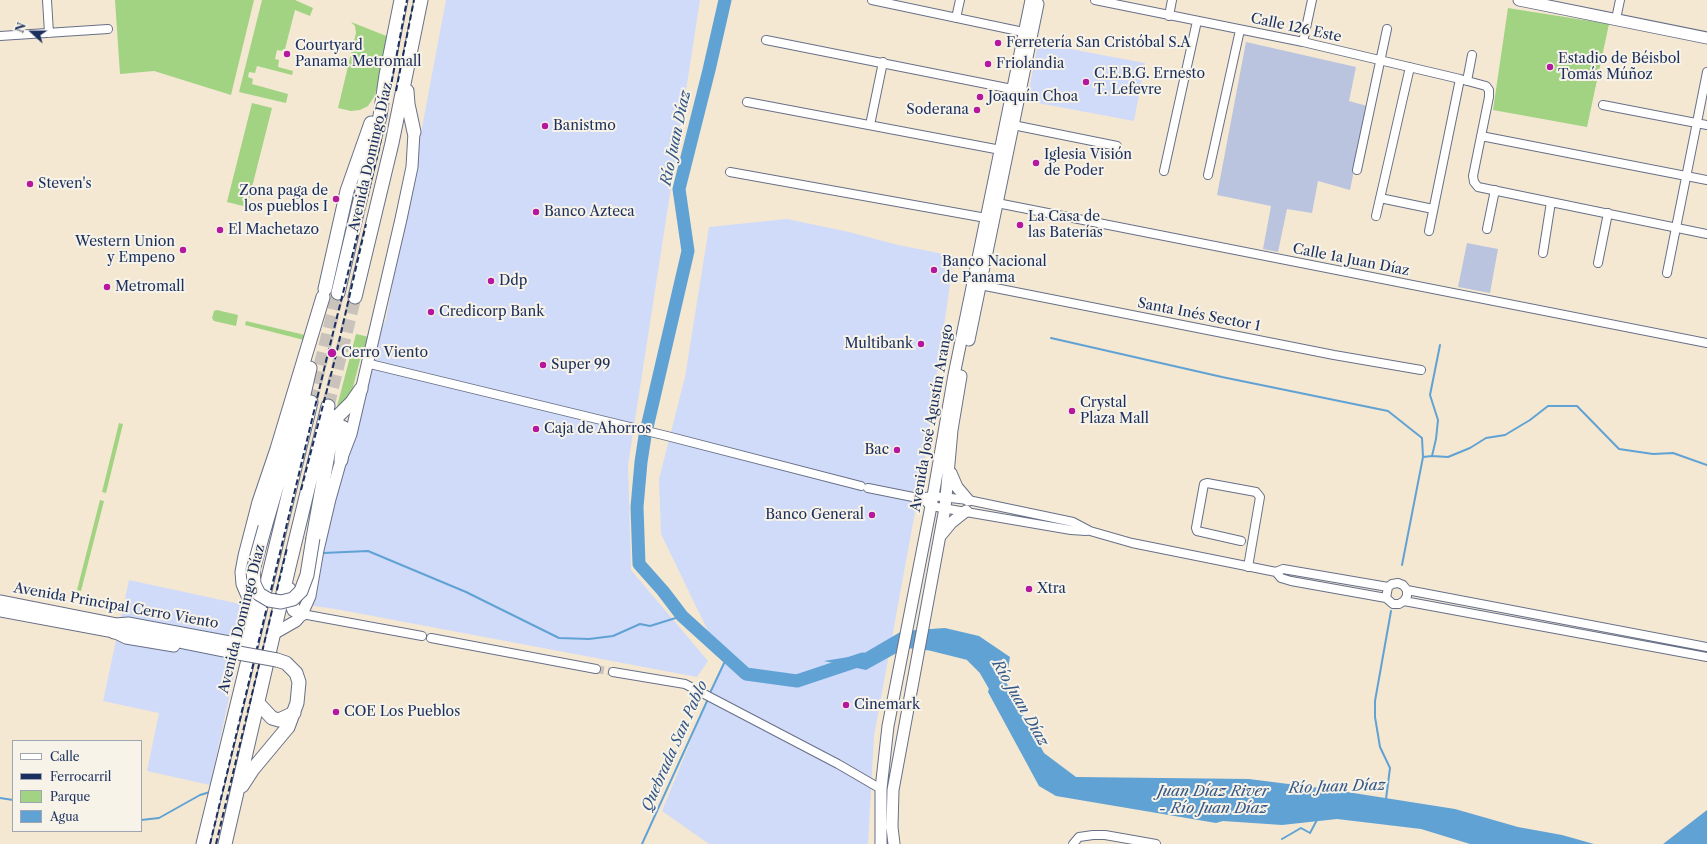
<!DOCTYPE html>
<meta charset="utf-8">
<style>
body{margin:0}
#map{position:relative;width:1707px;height:844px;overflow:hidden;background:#f4e8d3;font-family:"Libre Caslon Text",serif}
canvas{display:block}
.legend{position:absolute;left:12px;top:740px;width:130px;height:92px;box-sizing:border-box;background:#f7f3e8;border:1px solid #9fa5b1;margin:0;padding:5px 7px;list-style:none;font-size:12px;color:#1b2f5e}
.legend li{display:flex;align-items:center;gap:8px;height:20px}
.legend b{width:20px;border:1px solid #9fa5b1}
.north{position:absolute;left:12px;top:12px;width:40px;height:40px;-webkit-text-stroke:3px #f7f3e8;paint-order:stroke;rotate:291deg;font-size:11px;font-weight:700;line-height:16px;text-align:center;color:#1b2f5e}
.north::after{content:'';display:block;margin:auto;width:14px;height:18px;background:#1b2f5e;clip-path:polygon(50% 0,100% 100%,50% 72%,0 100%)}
</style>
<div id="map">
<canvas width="1707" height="844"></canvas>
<ul class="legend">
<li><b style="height:5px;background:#fff"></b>Calle</li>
<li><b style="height:5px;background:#1b2f5e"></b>Ferrocarril</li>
<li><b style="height:11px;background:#a1d382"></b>Parque</li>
<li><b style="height:11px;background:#61a2d4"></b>Agua</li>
</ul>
<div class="north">N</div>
</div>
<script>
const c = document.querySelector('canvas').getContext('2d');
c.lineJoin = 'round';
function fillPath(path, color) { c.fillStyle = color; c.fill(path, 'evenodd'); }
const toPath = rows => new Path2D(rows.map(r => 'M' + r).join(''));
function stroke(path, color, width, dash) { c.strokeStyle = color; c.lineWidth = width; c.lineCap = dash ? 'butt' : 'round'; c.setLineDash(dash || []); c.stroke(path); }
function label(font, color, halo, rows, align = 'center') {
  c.font = font + ' "Libre Caslon Text",serif'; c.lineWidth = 4; c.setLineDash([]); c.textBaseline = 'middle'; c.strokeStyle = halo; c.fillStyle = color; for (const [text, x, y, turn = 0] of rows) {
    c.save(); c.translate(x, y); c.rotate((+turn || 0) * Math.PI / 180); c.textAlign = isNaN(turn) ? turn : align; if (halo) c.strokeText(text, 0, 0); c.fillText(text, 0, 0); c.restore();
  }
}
const built = toPath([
 [446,0,700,0,628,465,631,570,708,661,697,677,341,610,308,605,365,364,386,319],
 [1038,43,1145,63,1134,121,1027,101],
 [787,219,849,232,898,245,954,256,926,452,874,736,868,844,709,844,662,811,723,662,661,534,659,479,685,377,709,227],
 [129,580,249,606,210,785,147,771,159,713,103,701]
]);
const industrial = toPath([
 [1246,42,1356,67,1349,101,1367,106,1350,190,1318,181,1312,213,1287,209,1278,252,1263,249,1271,206,1217,195],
 [1467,243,1498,249,1490,293,1458,287]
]);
const green = toPath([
 [115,0,254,0,231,95,154,71,120,74],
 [262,0,295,0,313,8,310,16,295,10,285,49,283,49,282,51,277,50,275,59,279,60,278,67,293,71,292,75,257,66,255,73,249,72,248,77,253,79,252,84,288,94,286,103,239,92],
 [1508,8,1609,24,1587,127,1493,110],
 [351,22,389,37,377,88,374,97,368,106,360,110,351,111,338,108,356,33,355,26],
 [252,103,272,108,247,207,227,202],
 [217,310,238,315,236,326,214,321,212,318,214,311],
 [246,321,305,335,304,340,245,325],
 [356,334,369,337,360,360,351,395,335,414],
 [119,423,123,424,106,493,102,492],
 [100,500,104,501,81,591,77,590]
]);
const water = toPath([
 [945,628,979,636,1010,657,1006,682,1044,753,1076,777,1249,779,1328,789,1455,809,1518,827,1562,835,1594,844,1470,844,1421,829,1337,819,1282,825,1223,821,1216,823,1056,796,1039,786,988,692,992,676,978,653,940,642,902,650,866,670,824,661,861,655,902,631],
 [1707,810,1707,844,1658,844,1663,844]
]);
const stream = toPath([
 [1051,338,1222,377,1388,411,1422,438,1423,457,1402,565],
 [1432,456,1448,457,1470,448,1486,438,1505,435,1530,420,1548,406,1577,406,1619,449,1653,454,1673,453,1707,465],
 [1423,457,1432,456,1436,439,1438,420,1430,395,1440,345],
 [323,553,368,551,466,592,559,638,589,639,613,636,640,624,650,626,682,616],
 [709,695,727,657],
 [0,798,13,800],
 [1386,799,1390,768,1380,747,1375,717,1375,701,1391,611],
 [141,820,159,818,200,795,210,792],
 [1282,839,1301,828,1310,833,1318,818],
 [642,844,708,699]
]);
const river = toPath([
 [725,0,709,70,679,189,688,251,645,436,641,462,637,507,639,564,663,591,682,616,746,674,797,681,863,659],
 [912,642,930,644,970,654,985,669,1000,695]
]);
const streetTunnel = toPath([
 [596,669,613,672]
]);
const primaryTunnel = toPath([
 [311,402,338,293],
 [328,406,355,297]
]);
const street = toPath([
 [47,0,49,33],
 [872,0,1028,33],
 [1095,0,1303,42,1460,79,1486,86,1489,90,1489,97,1473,176,1474,182,1478,187,1707,234],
 [1169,16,1172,0],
 [956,18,960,0],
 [1616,19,1620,0],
 [0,36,108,29],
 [766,40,1017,90],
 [1303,42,1312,0],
 [1467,81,1472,55],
 [747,102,1006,151],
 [1603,105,1707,125],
 [1008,124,1117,146],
 [870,125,883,62],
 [1481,136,1707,180],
 [1357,170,1387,29],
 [1164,171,1197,21],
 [730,172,986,218],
 [1208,175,1240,30],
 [1380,198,1433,209],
 [992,202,1707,343],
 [1376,216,1410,67],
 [1487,229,1495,190],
 [1429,231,1460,79],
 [1543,253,1551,202],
 [1598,263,1608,213],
 [1667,273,1707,72],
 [975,284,1334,355,1421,370],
 [366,363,667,436,861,486],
 [868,488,918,498,933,496,968,500,1073,522,1090,531,1132,543,1276,572,1283,569,1388,587],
 [927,503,931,506,1071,530,1086,531],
 [1241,541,1197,531,1196,528,1204,484,1207,483,1256,492,1260,497,1248,567],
 [1276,572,1281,578,1291,581,1386,598,1393,604,1399,604,1404,601,1407,596,1407,590,1403,585,1398,583,1392,584,1388,587,1386,598],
 [1407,590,1707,647],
 [1404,601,1707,657],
 [302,614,422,636],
 [431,638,596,669],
 [613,672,685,684,838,764,881,789],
 [1073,844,1079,837,1093,835,1105,835,1156,844]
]);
const secondary = toPath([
 [1519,0,1707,38],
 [969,340,1038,4],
 [951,473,957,487,968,500],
 [942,534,951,523,966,511],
 [0,601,116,624,128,623,235,643,238,650],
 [0,611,114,632,126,638,174,646],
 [275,633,296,621,302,614,310,596,318,550,330,499,341,460,351,434,401,219,412,167,414,132],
 [881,844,881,789,888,726,933,496,954,375,1031,0],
 [894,844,892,827,893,790,945,508,952,430,961,376]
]);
const primary = toPath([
 [407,91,408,104,414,132],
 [325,289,347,191,371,123],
 [338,293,380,116,386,75,401,0],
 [355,297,392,143,421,0],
 [334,427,340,426,344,428,341,460],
 [332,431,338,416,352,402,361,389],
 [265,527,304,394,310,368],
 [313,538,332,432,329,414],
 [289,589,289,596,294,610,302,614],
 [114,632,134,632,233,652],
 [235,643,242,641,250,634,254,617,252,605,243,584,242,572,245,556,259,502,277,449,323,297],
 [258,703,272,718,279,720,294,713],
 [242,786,253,769,288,727,297,703,299,682,296,673,286,663,277,660],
 [203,844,311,402],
 [225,844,289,567,328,406]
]);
const rail = toPath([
 [396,91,414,0],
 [301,490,335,359,366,224],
 [210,844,327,357,379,149,407,0],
 [216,844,287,548]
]);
const primaryBridge = toPath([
 [265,527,253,570,254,584,259,594,269,600,281,602,293,599,301,591,307,575,313,538],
 [233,652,277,660]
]);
const markers = [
 [998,43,4,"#b5179e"],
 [287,54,4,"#b5179e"],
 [988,64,4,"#b5179e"],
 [1550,67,4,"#b5179e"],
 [1086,82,4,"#b5179e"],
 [980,97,4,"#b5179e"],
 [977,110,4,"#b5179e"],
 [545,126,4,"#b5179e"],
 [1036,163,4,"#b5179e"],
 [30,184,4,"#b5179e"],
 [336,199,4,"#b5179e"],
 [536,212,4,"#b5179e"],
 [1020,225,4,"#b5179e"],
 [220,230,4,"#b5179e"],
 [183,250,4,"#b5179e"],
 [934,270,4,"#b5179e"],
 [491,281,4,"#b5179e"],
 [107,287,4,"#b5179e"],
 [431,312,4,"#b5179e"],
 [921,344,4,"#b5179e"],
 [332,353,5,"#b5179e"],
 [543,365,4,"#b5179e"],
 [1072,411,4,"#b5179e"],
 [536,429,4,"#b5179e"],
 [897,450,4,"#b5179e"],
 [872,515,4,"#b5179e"],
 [1029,589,4,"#b5179e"],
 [846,705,4,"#b5179e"],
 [336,712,4,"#b5179e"]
];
const streetNames = [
 ["Calle 126 Este",1296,28,12],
 ["Avenida Domingo Díaz",371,157,-77],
 ["Calle 1a Juan Díaz",1351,260,11],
 ["Santa Inés Sector 1",1199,315,11],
 ["Avenida José Agustín Arango",932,418,-80],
 ["Avenida Principal Cerro Viento",116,606,10],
 ["Avenida Domingo Díaz",242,619,-76]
];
const poiNames = [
 ["Ferretería San Cristóbal S.A",1006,43],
 ["Courtyard",295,46],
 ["Panama Metromall",295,62],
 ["Estadio de Béisbol",1558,59],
 ["Tomás Múñoz",1558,75],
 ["Friolandia",996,64],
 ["C.E.B.G. Ernesto",1094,74],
 ["T. Lefevre",1094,90],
 ["Joaquín Choa",988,97],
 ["Soderana",969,110,"right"],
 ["Banistmo",553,126],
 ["Iglesia Visión",1044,155],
 ["de Poder",1044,171],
 ["Steven's",38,184],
 ["Zona paga de",328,191,"right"],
 ["los pueblos I",328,207,"right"],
 ["Banco Azteca",544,212],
 ["La Casa de",1028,217],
 ["las Baterías",1028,233],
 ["El Machetazo",228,230],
 ["Western Union",175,242,"right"],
 ["y Empeno",175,258,"right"],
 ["Banco Nacional",942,262],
 ["de Panama",942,278],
 ["Ddp",499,281],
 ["Metromall",115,287],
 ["Credicorp Bank",439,312],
 ["Multibank",913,344,"right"],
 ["Cerro Viento",341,353],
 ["Super 99",551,365],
 ["Crystal",1080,403],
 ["Plaza Mall",1080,419],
 ["Caja de Ahorros",544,429],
 ["Bac",889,450,"right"],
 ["Banco General",864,515,"right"],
 ["Xtra",1037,589],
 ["Cinemark",854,705],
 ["COE Los Pueblos",344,712]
];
const waterNames = [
 ["Río Juan Díaz",676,138,-78],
 ["Río Juan Díaz",1020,703,60],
 ["Quebrada San Pablo",675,746,-66],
 ["Río Juan Díaz",1337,787,-2],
 ["Juan Díaz River",1213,792],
 ["- Río Juan Díaz",1213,809]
];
fillPath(built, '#d0daf9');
fillPath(industrial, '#bac4de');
fillPath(green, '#a1d382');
fillPath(water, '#61a2d4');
stroke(stream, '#61a2d4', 2);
stroke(river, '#61a2d4', 13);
stroke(streetTunnel, '#c9c3bc', 8, [8, 4]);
stroke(primaryTunnel, '#c9c3bc', 13, [13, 6]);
stroke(street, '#677087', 10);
stroke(secondary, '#677087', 13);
stroke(primary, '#677087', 15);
stroke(street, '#fff', 8);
stroke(secondary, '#fff', 11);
stroke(primary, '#fff', 13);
stroke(rail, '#1b2f5e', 2, [6, 3]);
stroke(primaryBridge, '#677087', 15, []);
stroke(primaryBridge, '#fff', 13);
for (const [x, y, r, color] of markers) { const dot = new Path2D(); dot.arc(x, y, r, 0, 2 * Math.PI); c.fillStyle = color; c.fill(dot); stroke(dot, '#f7f3e8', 1.5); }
label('14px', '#1b2f5e', '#f7f3e8', streetNames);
label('14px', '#1b2f5e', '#f7f3e8', poiNames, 'left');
label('italic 15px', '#345787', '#f7f3e8', waterNames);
</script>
